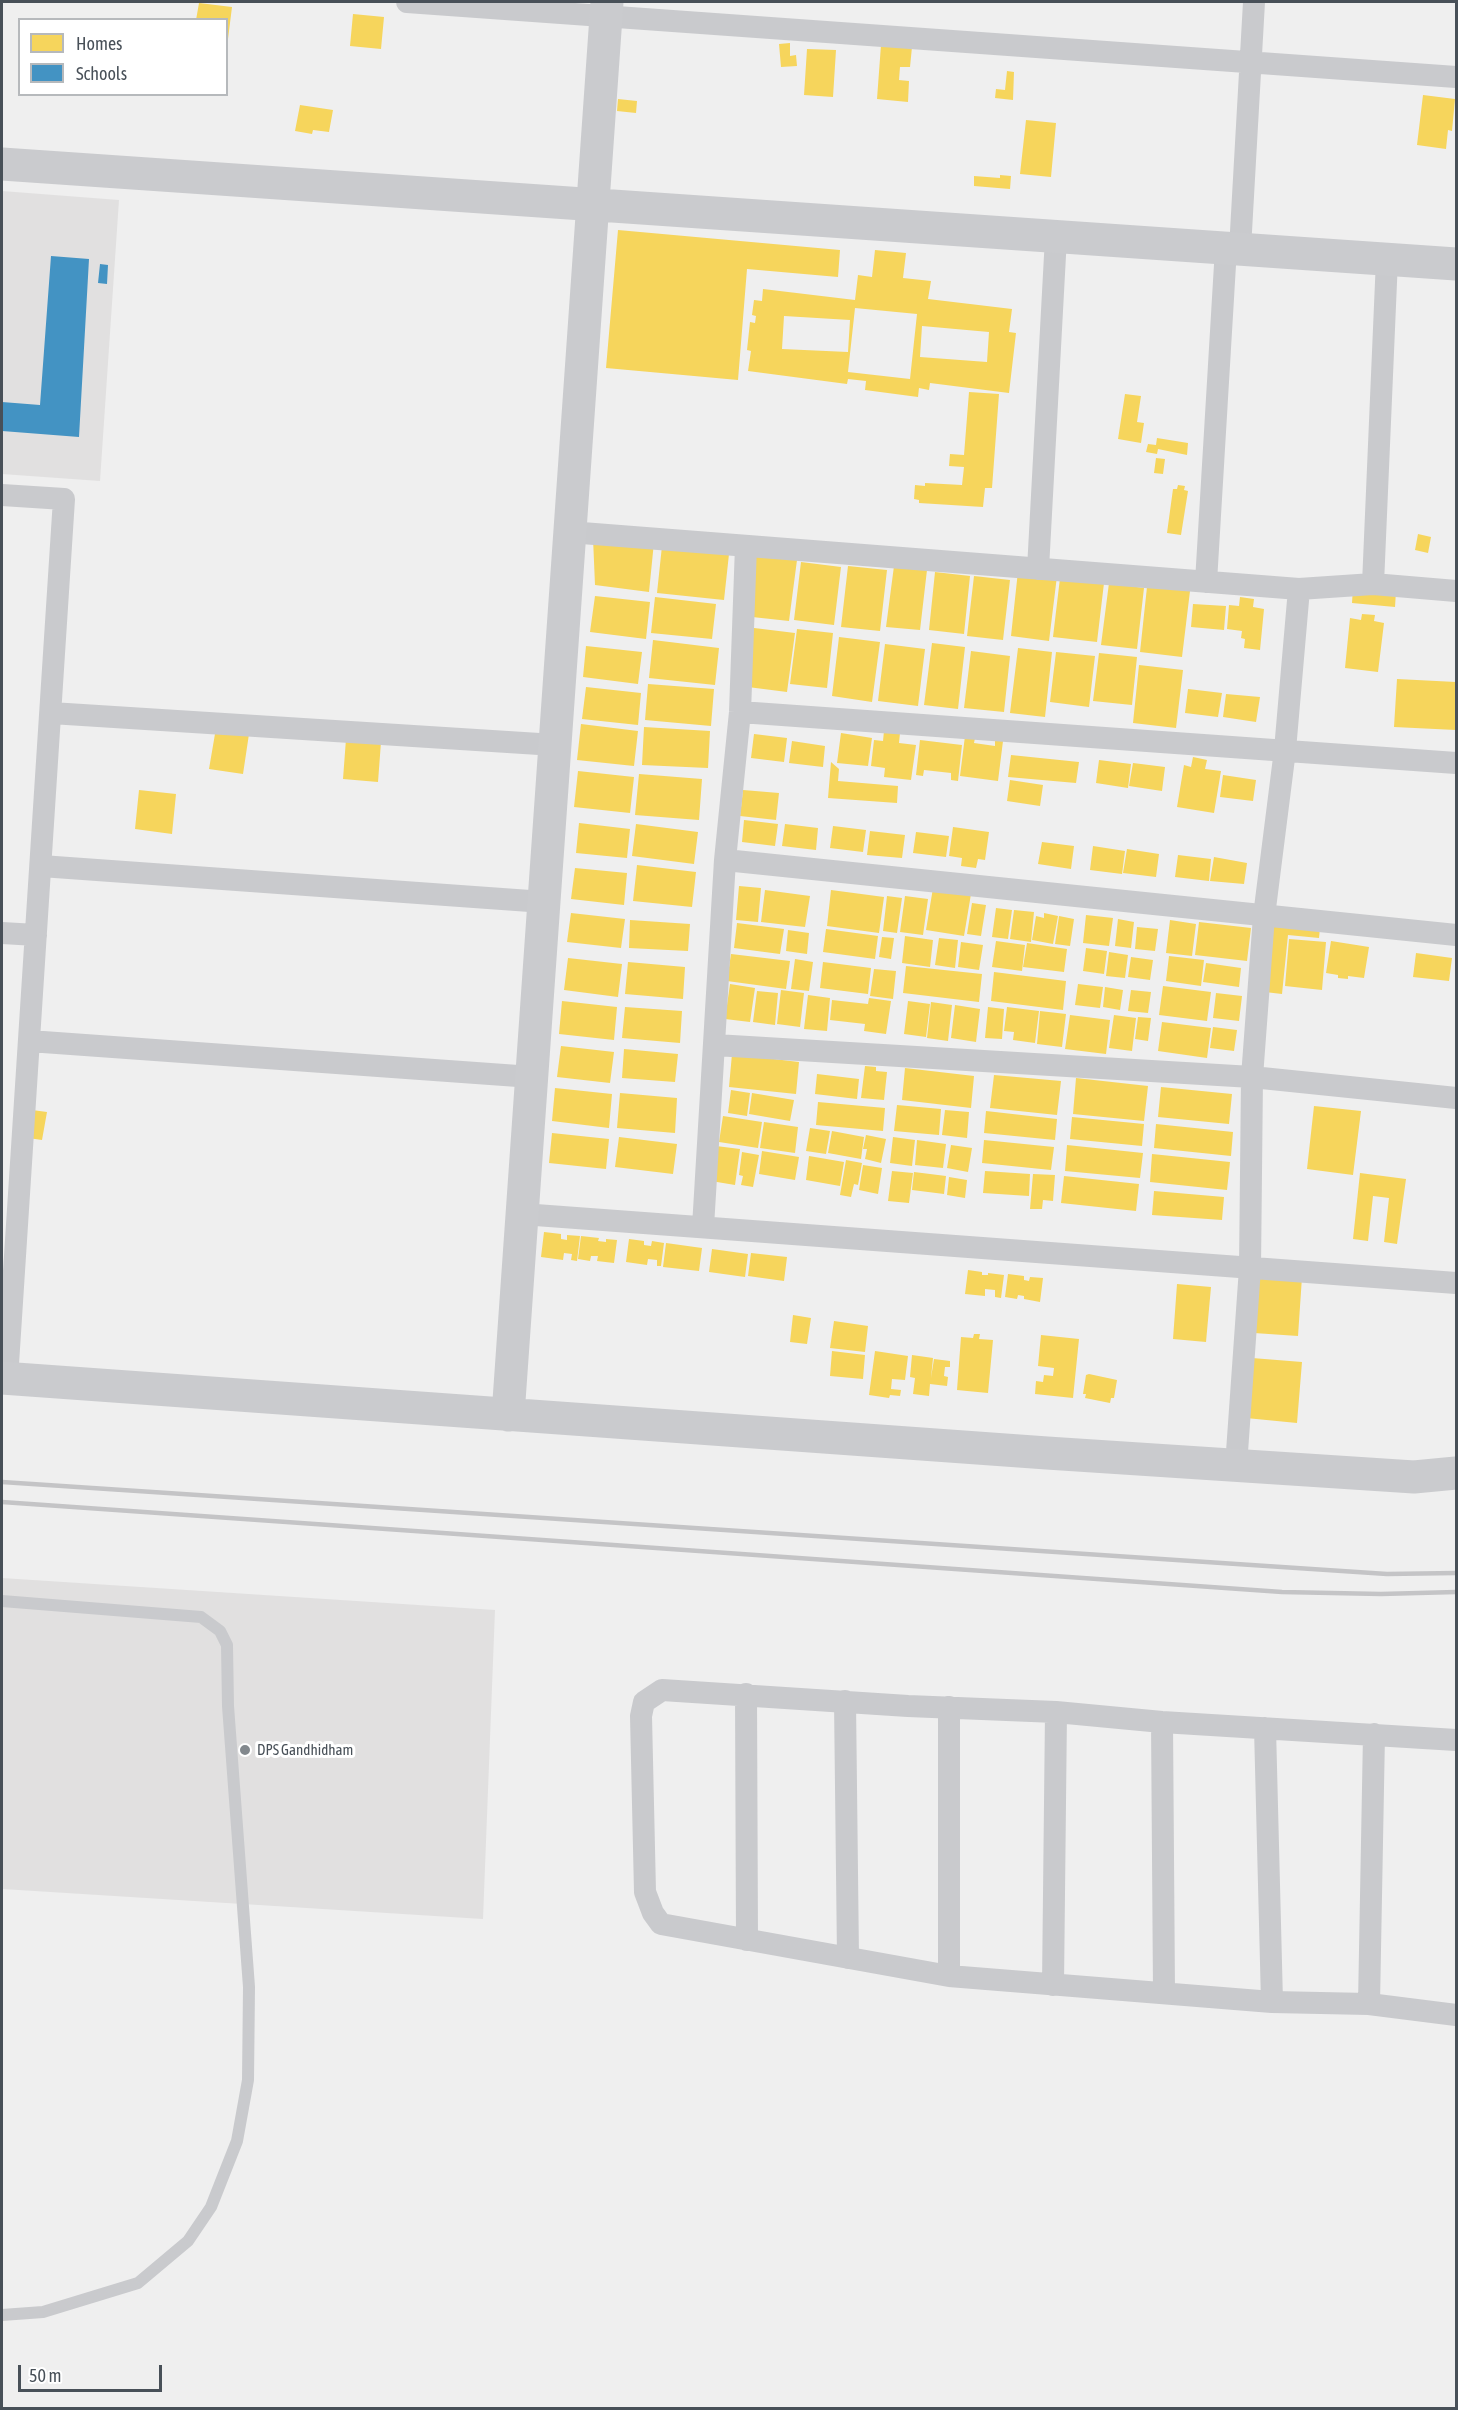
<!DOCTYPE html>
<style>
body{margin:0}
#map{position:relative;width:1458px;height:2410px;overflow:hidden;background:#efefef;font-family:"Asap Condensed",sans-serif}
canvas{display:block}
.frame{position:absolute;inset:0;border:3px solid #485058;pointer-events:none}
.legend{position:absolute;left:18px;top:18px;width:210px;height:78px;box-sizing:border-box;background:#fff;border:2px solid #b6b9bc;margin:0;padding:8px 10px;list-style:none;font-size:18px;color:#485058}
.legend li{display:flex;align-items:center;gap:12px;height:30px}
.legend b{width:30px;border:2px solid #b6b9bc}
.scale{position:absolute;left:18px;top:2365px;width:144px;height:27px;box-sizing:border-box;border:3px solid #485058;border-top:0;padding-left:8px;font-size:18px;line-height:21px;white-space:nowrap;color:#485058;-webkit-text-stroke:4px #fff;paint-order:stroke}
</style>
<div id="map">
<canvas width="1458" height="2410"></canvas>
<div class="frame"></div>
<ul class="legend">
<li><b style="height:16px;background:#f6d55c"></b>Homes</li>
<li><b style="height:16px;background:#4393c3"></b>Schools</li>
</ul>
<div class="scale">50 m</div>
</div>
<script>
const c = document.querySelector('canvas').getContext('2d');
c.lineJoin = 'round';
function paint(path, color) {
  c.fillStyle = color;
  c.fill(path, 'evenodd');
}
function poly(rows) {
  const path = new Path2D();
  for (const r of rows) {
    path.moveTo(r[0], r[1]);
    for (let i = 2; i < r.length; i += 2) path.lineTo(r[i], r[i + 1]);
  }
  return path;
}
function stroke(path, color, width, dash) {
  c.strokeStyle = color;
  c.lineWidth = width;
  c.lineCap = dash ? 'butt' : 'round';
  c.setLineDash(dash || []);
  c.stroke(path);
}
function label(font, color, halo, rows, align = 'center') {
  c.font = font + ' "Asap Condensed",sans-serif';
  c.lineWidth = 6;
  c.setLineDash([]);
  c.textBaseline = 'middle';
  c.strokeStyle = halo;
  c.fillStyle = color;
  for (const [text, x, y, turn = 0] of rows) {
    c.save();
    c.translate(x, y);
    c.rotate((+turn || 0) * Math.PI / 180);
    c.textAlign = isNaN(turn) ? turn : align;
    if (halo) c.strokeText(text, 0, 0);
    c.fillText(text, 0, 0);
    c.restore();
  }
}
const education = poly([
 [2,191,119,200,100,481,2,474],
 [2,1578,495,1610,483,1919,2,1889]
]);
const homes = poly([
 [199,3,232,7,228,39,226,20,196,20],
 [353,14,384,17,381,49,350,46],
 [790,43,790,56,796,55,797,66,781,67,779,44],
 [881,45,912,47,910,67,900,67,899,80,909,81,908,102,877,99],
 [807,49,836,50,833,97,804,95],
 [1007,71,1014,72,1013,100,995,98,996,89,1005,90],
 [1423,95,1455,99,1452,131,1448,130,1446,149,1417,145],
 [618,99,637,101,636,113,617,111],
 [300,105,333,110,329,132,313,130,312,134,295,131],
 [1026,120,1056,123,1051,177,1020,174],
 [1000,175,1011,176,1010,189,974,186,974,176,1000,178],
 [618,230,840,250,838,277,747,269,738,380,606,368],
 [875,250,906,253,903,278,931,281,928,299,1012,309,1009,332,1016,333,1009,393,930,383,929,390,919,388,918,397,865,390,866,381,848,379,847,384,748,371,751,351,747,350,750,322,755,323,756,316,752,315,754,300,762,301,763,289,855,300,858,275,872,277],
 [855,308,917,314,910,379,848,372],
 [784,316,850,320,848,352,782,349],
 [922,326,989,332,987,362,920,357],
 [969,392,999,394,992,488,985,488,983,507,919,503,919,500,914,499,915,485,925,486,925,483,962,485,964,467,949,466,950,454,964,455],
 [1125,394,1141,396,1137,422,1144,423,1141,443,1118,439],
 [1157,438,1188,443,1187,455,1158,449,1157,454,1146,452,1148,444,1156,445],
 [1156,458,1165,459,1163,474,1154,473],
 [1178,485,1185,486,1184,490,1188,491,1181,535,1167,533,1173,489,1177,489],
 [1418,534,1431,537,1428,553,1415,550],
 [593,538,654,542,649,592,595,585],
 [662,546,729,554,724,600,657,593],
 [750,554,797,560,789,621,743,616],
 [801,562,841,567,834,625,794,620],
 [848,566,887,570,880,631,841,627],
 [894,566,927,570,920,630,886,627],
 [1018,571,1057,576,1049,641,1011,636],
 [935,572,970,576,964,634,929,630],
 [974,576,1010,580,1003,640,967,636],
 [1060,578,1104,583,1097,642,1053,637],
 [1109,583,1144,588,1137,649,1101,645],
 [1147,587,1190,591,1182,657,1140,652],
 [1353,587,1396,591,1395,607,1352,603],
 [595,596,650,602,646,639,590,632],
 [655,597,716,604,712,639,651,633],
 [1240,597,1254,599,1253,607,1264,609,1260,650,1244,648,1245,639,1241,638,1242,631,1227,629,1229,605,1239,606],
 [1193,604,1226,606,1224,630,1191,627],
 [1362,614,1375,615,1374,621,1384,623,1378,672,1345,668,1350,618,1361,620],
 [746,627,795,633,787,692,740,686],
 [797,629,833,633,827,688,790,684],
 [839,637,880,642,872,702,832,696],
 [653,640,719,648,715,685,649,678],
 [932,643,965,647,958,709,924,705],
 [885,644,925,649,918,706,878,701],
 [586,646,642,652,638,684,583,677],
 [1018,648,1052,652,1045,717,1010,713],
 [971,651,1010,656,1004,712,964,708],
 [1056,652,1095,656,1089,707,1050,702],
 [1099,653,1137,657,1132,705,1093,701],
 [1139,665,1183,670,1176,728,1133,723],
 [1397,679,1456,682,1456,730,1394,727],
 [648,684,714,689,711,726,645,720],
 [586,687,641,693,638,725,582,719],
 [1188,689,1222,693,1218,717,1185,713],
 [1226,694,1260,697,1256,722,1223,717],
 [581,724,638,731,634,766,577,760],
 [644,727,710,731,708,768,642,765],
 [216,728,249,734,243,774,209,769],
 [884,731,900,733,899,743,916,745,911,780,884,777,885,768,871,766,874,740,883,741],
 [841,733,872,738,868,766,837,763],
 [754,734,787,738,784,762,751,758],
 [965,736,975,738,974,743,995,746,995,740,1003,741,998,781,960,776],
 [346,739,381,742,378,782,343,779],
 [920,740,962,745,958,781,951,780,951,773,924,770,923,776,916,775],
 [792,741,825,746,823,767,789,763],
 [1011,755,1079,762,1076,783,1008,777],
 [1193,757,1207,760,1205,769,1221,771,1214,813,1177,807,1184,765,1191,767],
 [1099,760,1131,764,1128,788,1096,783],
 [831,762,839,769,838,781,898,786,897,803,828,798],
 [1133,763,1165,767,1162,791,1129,786],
 [578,771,634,777,630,813,574,807],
 [639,774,702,779,699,820,635,815],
 [1223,775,1256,780,1253,801,1220,797],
 [1010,780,1043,785,1040,806,1007,801],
 [139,790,176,794,172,834,135,829],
 [743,790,779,793,776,820,740,816],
 [744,820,778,824,775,846,742,842],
 [579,823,630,829,627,858,576,853],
 [636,824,698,832,694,864,632,856],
 [785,824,818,828,816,850,782,846],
 [833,826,866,830,863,852,830,848],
 [953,827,989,832,985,860,978,859,976,868,961,866,962,858,949,856],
 [870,831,905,835,902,858,867,855],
 [916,832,949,836,946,857,913,853],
 [1042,842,1074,846,1071,869,1038,864],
 [1093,846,1125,851,1122,874,1090,870],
 [1127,849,1159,854,1156,877,1123,873],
 [1178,855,1211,859,1209,881,1175,877],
 [1214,857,1247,863,1244,884,1210,881],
 [637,865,696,872,692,907,633,901],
 [575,868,627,873,624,905,571,899],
 [739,886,761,888,758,922,736,920],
 [933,888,971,894,964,936,926,930],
 [765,890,810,896,805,927,761,922],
 [831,890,884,897,879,933,827,926],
 [887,896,902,898,897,933,883,931],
 [905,896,928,899,923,935,900,932],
 [972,903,986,905,981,936,967,934],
 [996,908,1012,910,1008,939,992,937],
 [1014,910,1034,912,1031,942,1010,939],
 [571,913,625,919,621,948,567,942],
 [1044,913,1058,916,1053,944,1032,940,1036,916,1044,918],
 [1086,915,1113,918,1109,946,1083,943],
 [1059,916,1074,919,1070,946,1055,944],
 [1118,919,1134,922,1131,948,1115,946],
 [630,920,690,924,688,951,629,948],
 [1170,920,1196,924,1192,956,1166,953],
 [1199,922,1251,928,1247,961,1195,955],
 [737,923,784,929,780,954,734,948],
 [1271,924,1320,928,1319,938,1288,935,1282,994,1265,992],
 [1137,927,1158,929,1155,951,1135,949],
 [826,929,878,936,875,959,823,952],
 [788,930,809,933,807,954,786,951],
 [905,936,933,940,930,967,902,963],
 [882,937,894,938,891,959,879,957],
 [939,938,958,940,955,968,935,965],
 [1289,939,1326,942,1322,990,1285,986],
 [996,941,1025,945,1022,971,992,967],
 [1331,941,1369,947,1364,978,1348,976,1348,979,1338,978,1338,975,1326,973],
 [961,942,983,945,979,970,958,967],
 [1027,943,1067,949,1064,972,1023,967],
 [1086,948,1107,951,1104,974,1083,971],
 [1109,952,1128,955,1125,978,1106,976],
 [1416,953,1452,958,1449,981,1413,977],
 [731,954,790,961,786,989,727,981],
 [1169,956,1204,960,1201,986,1166,981],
 [1131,957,1153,960,1150,980,1128,977],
 [568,958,622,964,618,997,564,990],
 [795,959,813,962,809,991,791,989],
 [628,962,685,967,683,999,625,994],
 [823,962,871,968,868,994,820,988],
 [1206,963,1241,968,1239,987,1203,982],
 [906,966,982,974,979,1002,903,993],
 [874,969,896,971,893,999,870,996],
 [994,972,1066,981,1063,1010,991,1001],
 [730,984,755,988,750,1022,725,1019],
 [1078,984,1103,987,1100,1008,1075,1005],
 [1163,986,1211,992,1207,1021,1159,1015],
 [1105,987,1123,990,1120,1010,1103,1007],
 [781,990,804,993,800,1027,777,1024],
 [1131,990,1151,992,1148,1013,1128,1011],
 [757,991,778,993,775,1025,753,1022],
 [1216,993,1242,996,1239,1021,1213,1018],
 [808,995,830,998,827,1031,804,1029],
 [869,998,891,1001,886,1034,864,1031,865,1024,830,1020,832,1000,868,1004],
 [562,1001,617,1007,614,1040,559,1034],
 [908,1001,930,1004,926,1037,904,1034],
 [931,1002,952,1005,948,1041,927,1038],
 [955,1005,980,1009,976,1042,951,1038],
 [625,1007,682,1011,680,1043,622,1038],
 [988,1007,1004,1009,1002,1039,985,1038],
 [1007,1007,1039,1011,1035,1043,1013,1040,1014,1032,1004,1031],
 [1040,1011,1066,1014,1062,1047,1037,1044],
 [1070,1015,1110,1020,1106,1054,1065,1049],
 [1114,1015,1136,1018,1132,1051,1109,1048],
 [1138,1017,1151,1018,1148,1041,1135,1039],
 [1162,1022,1211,1028,1207,1058,1158,1051],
 [1213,1027,1237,1030,1234,1051,1210,1048],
 [561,1046,614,1052,610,1083,557,1077],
 [624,1049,678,1054,675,1082,622,1078],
 [732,1054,799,1062,796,1094,729,1087],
 [865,1066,876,1067,876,1071,887,1072,884,1100,861,1098],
 [905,1068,974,1076,971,1108,902,1100],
 [817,1074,859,1079,857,1099,815,1094],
 [994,1075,1061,1081,1057,1115,990,1108],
 [1076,1078,1148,1086,1144,1121,1073,1114],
 [1161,1087,1232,1094,1229,1124,1158,1117],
 [555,1088,612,1094,609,1128,552,1121],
 [731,1090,750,1093,747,1116,728,1113],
 [620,1093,677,1098,675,1133,617,1128],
 [752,1093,794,1100,790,1121,749,1114],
 [818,1102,885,1108,883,1131,816,1125],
 [897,1105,941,1109,939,1135,894,1131],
 [1314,1106,1361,1111,1353,1175,1307,1169],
 [32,1110,47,1112,42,1140,28,1138],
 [945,1110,969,1112,967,1138,942,1135],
 [986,1111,1057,1119,1055,1140,984,1133],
 [723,1116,762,1122,758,1148,719,1142],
 [1072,1117,1144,1124,1142,1146,1070,1139],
 [764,1122,798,1127,795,1153,760,1148],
 [1156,1124,1233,1132,1231,1156,1154,1148],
 [810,1128,830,1131,826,1154,806,1151],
 [832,1131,864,1137,861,1159,828,1153],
 [552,1133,609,1139,606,1169,549,1163],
 [866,1135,886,1139,881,1163,865,1159,867,1149,863,1149],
 [619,1137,677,1144,673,1174,615,1167],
 [893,1137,915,1140,912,1166,890,1163],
 [917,1140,946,1144,943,1168,915,1165],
 [984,1140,1054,1147,1051,1170,982,1163],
 [951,1145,972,1148,968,1172,947,1168],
 [1067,1145,1143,1153,1140,1178,1065,1171],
 [716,1146,740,1149,735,1185,711,1181],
 [762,1151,799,1157,795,1180,759,1174],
 [742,1152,759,1155,753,1187,741,1185,743,1176,739,1175],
 [1152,1154,1230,1162,1227,1190,1150,1182],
 [809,1156,844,1162,840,1186,806,1180],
 [846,1160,862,1163,858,1185,854,1184,851,1197,840,1195],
 [863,1165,882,1168,878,1194,859,1190],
 [892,1171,913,1173,909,1203,888,1201],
 [985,1171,1030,1174,1029,1196,983,1193],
 [914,1172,946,1176,944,1194,912,1190],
 [1360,1173,1406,1179,1397,1244,1384,1242,1389,1198,1373,1196,1368,1241,1353,1239],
 [1033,1174,1055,1175,1053,1201,1043,1200,1042,1209,1030,1209],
 [1064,1176,1139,1184,1136,1211,1061,1203],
 [949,1177,967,1180,965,1198,947,1195],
 [1154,1191,1224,1197,1222,1220,1152,1215],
 [544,1232,561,1234,561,1239,567,1240,567,1235,580,1236,577,1261,571,1260,572,1254,564,1253,563,1260,541,1257],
 [581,1236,599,1238,598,1241,606,1242,606,1239,617,1240,614,1263,597,1261,598,1256,591,1256,590,1261,578,1259],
 [629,1239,644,1241,644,1245,651,1246,652,1241,664,1243,661,1266,657,1266,657,1260,648,1259,647,1265,626,1262],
 [666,1243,702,1248,699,1271,663,1267],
 [712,1249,748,1254,745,1277,709,1272],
 [751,1253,787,1257,784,1281,748,1276],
 [968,1270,982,1272,982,1275,988,1275,988,1273,1004,1275,1001,1298,995,1297,995,1290,985,1289,985,1296,965,1294],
 [1258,1273,1302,1277,1298,1336,1254,1333],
 [1008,1274,1024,1276,1024,1280,1029,1281,1030,1277,1043,1278,1040,1302,1024,1299,1024,1296,1018,1295,1017,1299,1005,1297],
 [1177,1284,1211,1287,1206,1342,1173,1339],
 [793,1315,811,1318,807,1344,790,1342],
 [834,1321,868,1326,865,1352,830,1348],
 [974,1334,980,1334,979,1339,993,1340,988,1393,957,1390,961,1337,973,1338],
 [1041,1335,1079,1339,1073,1398,1035,1394,1036,1381,1043,1382,1044,1375,1053,1376,1054,1368,1038,1366],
 [832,1351,865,1355,863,1379,830,1376],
 [875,1351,908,1356,905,1380,892,1379,891,1389,901,1390,900,1396,890,1395,889,1398,869,1395],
 [912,1355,933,1358,931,1378,934,1359,950,1361,950,1367,945,1367,944,1376,948,1377,947,1386,930,1384,929,1396,913,1394,915,1378,910,1377],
 [1252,1358,1302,1362,1297,1423,1246,1418],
 [1089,1374,1117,1380,1114,1398,1111,1398,1110,1403,1085,1398,1086,1394,1083,1394,1086,1375]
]);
const schools = poly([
 [51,256,89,259,79,437,2,431,2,402,40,405],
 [100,264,108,265,107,284,98,283]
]);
const lane = poly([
 [2,1601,201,1617,220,1631,227,1645,228,1706,249,1987,248,2080,237,2141,211,2207,188,2241,138,2283,43,2312,2,2315]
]);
const street = poly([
 [407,2,1456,77],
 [1240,249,1254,2],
 [2,495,64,499,7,1379],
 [569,532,1299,589,1373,584,1456,591],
 [1038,569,1056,237],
 [1206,582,1226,248],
 [1373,584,1387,259],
 [740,712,1456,763],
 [51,713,555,745],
 [725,860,1456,935],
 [41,866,544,902],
 [2,933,36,935],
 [29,1041,532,1077],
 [715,1045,1252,1077,1456,1098],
 [522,1214,1456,1283],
 [703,1227,725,860,740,712,746,546],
 [1236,1466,1250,1268,1252,1077,1264,916,1285,750,1299,589],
 [746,1694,747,1940],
 [845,1701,848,1958],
 [949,1707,949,1976],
 [1162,1722,1164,1992],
 [1265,1728,1272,2002],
 [1456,1740,1162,1722,1056,1712,908,1706,662,1690,644,1702,641,1716,645,1892,653,1913,661,1924,949,1976,1272,2002,1369,2004,1456,2015],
 [1053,1985,1056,1712],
 [1369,2004,1374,1734]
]);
const secondary = poly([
 [2,164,1456,264],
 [2,1378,1047,1453,1414,1477,1456,1473],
 [508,1415,607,2]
]);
const rail = poly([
 [2,1482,1387,1574,1456,1573],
 [2,1502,1282,1592,1381,1594,1456,1592]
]);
const markers = [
 [245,1750,6,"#82888d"]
];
const poiNames = [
 ["DPS Gandhidham",257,1750]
];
paint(education, '#e1e0e0');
paint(homes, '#f6d55c');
paint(schools, '#4393c3');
stroke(lane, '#c9cacd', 12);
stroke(street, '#c9cacd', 22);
stroke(secondary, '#cacbce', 33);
stroke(rail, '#c4c4c6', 4.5);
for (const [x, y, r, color] of markers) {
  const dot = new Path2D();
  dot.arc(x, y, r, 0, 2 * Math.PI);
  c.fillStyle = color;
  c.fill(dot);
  stroke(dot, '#fff', 2);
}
label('15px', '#485058', '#fff', poiNames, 'left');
</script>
